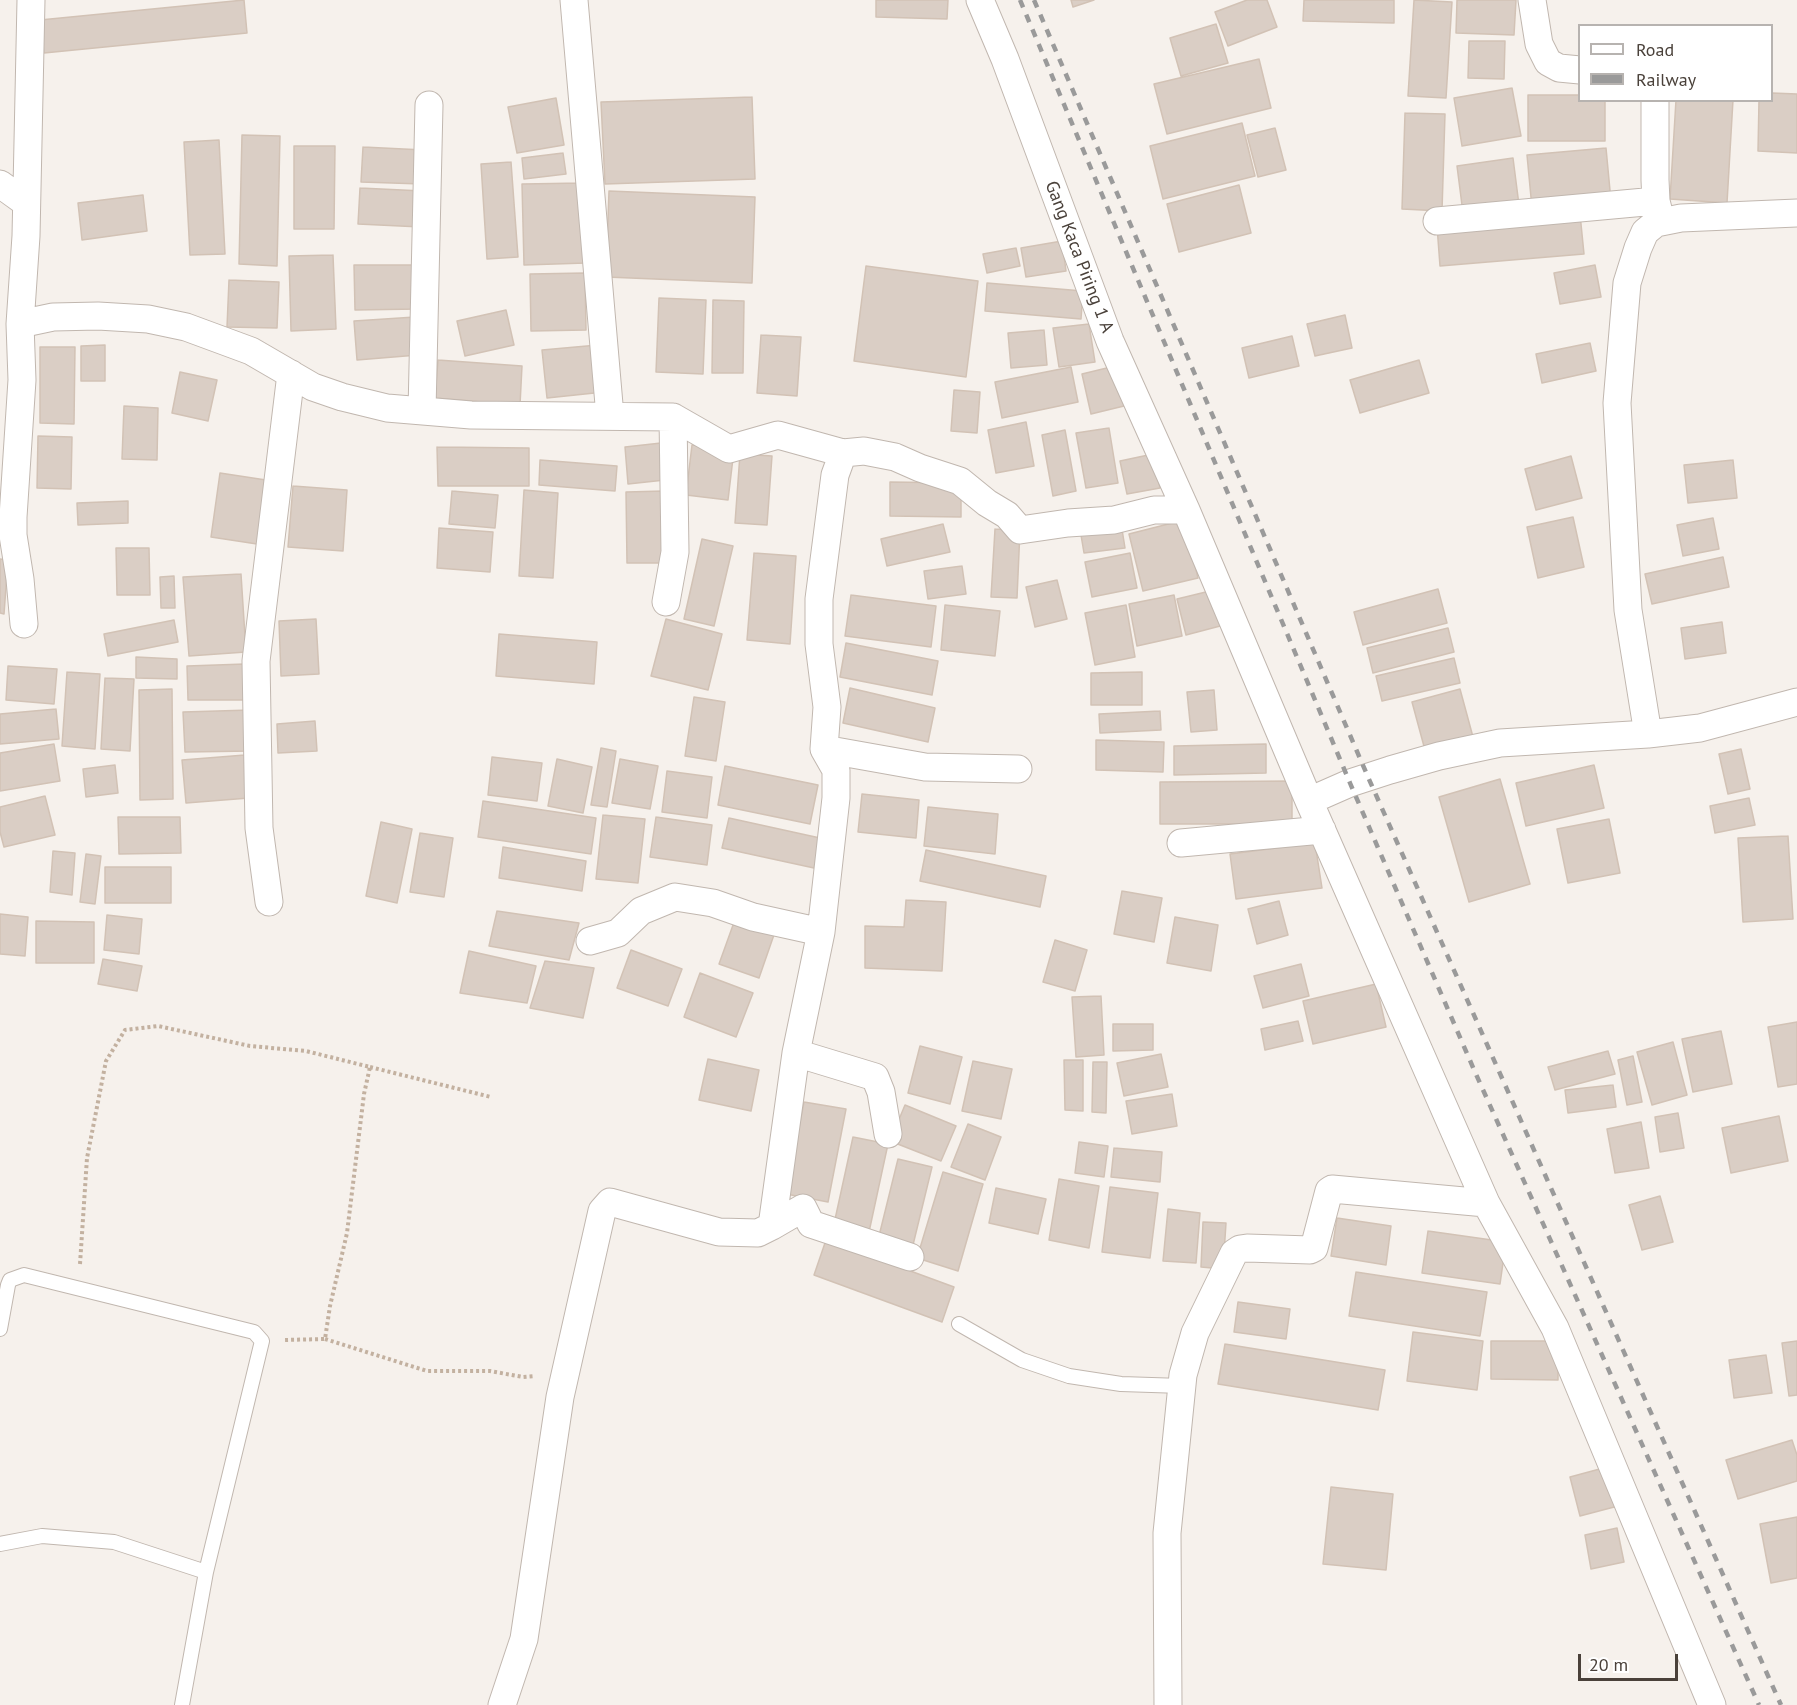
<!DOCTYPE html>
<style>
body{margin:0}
#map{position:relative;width:1797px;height:1705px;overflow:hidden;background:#f6f1ec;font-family:"PT Sans",sans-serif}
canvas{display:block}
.legend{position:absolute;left:1578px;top:24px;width:195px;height:78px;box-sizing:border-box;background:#fff;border:2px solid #b7b3b0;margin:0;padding:8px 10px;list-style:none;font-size:18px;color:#4a413a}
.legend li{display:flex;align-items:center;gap:12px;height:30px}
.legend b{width:30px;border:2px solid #b7b3b0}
.scale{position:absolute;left:1578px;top:1654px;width:100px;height:27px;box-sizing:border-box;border:3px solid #4a413a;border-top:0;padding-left:8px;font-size:18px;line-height:21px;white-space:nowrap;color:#4a413a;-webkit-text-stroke:4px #fff;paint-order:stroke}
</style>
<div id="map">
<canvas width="1797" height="1705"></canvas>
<ul class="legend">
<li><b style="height:8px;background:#fff"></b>Road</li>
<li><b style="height:8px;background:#9a9a9a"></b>Railway</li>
</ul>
<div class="scale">20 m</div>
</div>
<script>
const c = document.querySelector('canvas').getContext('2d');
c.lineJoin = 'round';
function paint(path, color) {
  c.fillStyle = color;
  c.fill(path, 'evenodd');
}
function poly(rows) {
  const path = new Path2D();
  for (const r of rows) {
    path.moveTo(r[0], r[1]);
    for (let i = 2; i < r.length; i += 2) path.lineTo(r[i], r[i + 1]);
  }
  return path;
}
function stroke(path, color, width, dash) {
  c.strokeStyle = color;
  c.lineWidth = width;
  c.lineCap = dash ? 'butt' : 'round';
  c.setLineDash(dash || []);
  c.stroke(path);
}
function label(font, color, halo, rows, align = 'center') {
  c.font = font + ' "PT Sans",sans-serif';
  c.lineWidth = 6;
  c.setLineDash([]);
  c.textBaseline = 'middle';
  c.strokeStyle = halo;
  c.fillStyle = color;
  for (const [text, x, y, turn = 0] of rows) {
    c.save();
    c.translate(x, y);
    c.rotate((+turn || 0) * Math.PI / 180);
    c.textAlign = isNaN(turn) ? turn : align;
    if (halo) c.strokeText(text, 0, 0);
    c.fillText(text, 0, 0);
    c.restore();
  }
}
const building = poly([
 [244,0,247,33,44,53,40,20,244,0],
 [876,0,948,0,947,19,876,17,876,0],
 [1071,0,1094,0,1073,7,1071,0],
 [1247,0,1267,0,1277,27,1228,46,1215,12,1247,0],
 [1304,0,1394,0,1394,23,1303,21,1304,0],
 [1414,0,1452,2,1446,98,1408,96,1414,0],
 [1457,0,1516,0,1514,35,1456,33,1457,0],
 [1216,24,1228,63,1181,76,1170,38,1216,24],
 [1469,41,1505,41,1504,79,1468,78,1469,41],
 [1259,59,1271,108,1167,134,1154,84,1259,59],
 [1512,88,1521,136,1462,146,1454,98,1512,88],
 [1772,93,1797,94,1797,153,1758,151,1759,100,1772,100,1772,93],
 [1528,95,1580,95,1580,100,1605,100,1605,141,1528,141,1528,95],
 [752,97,755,179,605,184,601,102,752,97],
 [556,98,564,145,517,153,508,107,556,98],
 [1676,100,1733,100,1727,203,1670,199,1676,100],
 [1405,113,1445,114,1442,211,1402,209,1405,113],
 [1242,123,1255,176,1163,199,1150,146,1242,123],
 [1275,128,1286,170,1258,177,1247,135,1275,128],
 [242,135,280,136,277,266,239,264,242,135],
 [219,140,225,254,190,255,184,142,219,140],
 [294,146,335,146,334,229,294,229,294,146],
 [363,147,424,150,422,184,361,182,363,147],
 [1606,148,1611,201,1532,208,1527,155,1606,148],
 [563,153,566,174,524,179,522,158,563,153],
 [1513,158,1519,205,1463,213,1457,166,1513,158],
 [511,162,518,257,487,259,481,164,511,162],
 [583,183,586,263,524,265,522,184,583,183],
 [1239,185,1251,233,1179,252,1167,204,1239,185],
 [360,188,423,191,421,227,358,224,360,188],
 [609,191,755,197,752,283,606,277,609,191],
 [143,195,147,231,82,240,78,203,143,195],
 [1580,214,1584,254,1440,266,1437,226,1580,214],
 [1062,241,1066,271,1026,277,1021,248,1062,241],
 [1016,248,1020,266,987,273,983,254,1016,248],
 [333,255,336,329,291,331,289,256,333,255],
 [354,265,417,265,418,309,355,310,354,265],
 [1595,265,1601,297,1560,304,1554,273,1595,265],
 [866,266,978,281,966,377,854,361,866,266],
 [585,273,586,330,531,331,530,274,585,273],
 [229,280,279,282,277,328,227,327,229,280],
 [987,283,1083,291,1081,319,985,311,987,283],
 [659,298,706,300,703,374,656,372,659,298],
 [713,300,744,301,743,373,712,373,713,300],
 [506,310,514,345,465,356,457,321,506,310],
 [1345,315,1352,348,1315,356,1307,324,1345,315],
 [415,317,418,355,357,360,354,321,415,317],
 [1089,324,1095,362,1059,367,1053,328,1089,324],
 [1044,330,1047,365,1011,368,1008,333,1044,330],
 [761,335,801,337,797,396,757,393,761,335],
 [1292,336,1299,366,1249,378,1242,348,1292,336],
 [1590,343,1596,371,1542,383,1536,354,1590,343],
 [105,345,105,381,81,381,81,346,105,345],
 [598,345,604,392,547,398,542,350,598,345],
 [40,347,75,347,74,424,40,423,40,347],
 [438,360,522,366,520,405,435,398,438,360],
 [1419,360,1429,393,1360,413,1350,380,1419,360],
 [1115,366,1124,406,1091,414,1082,374,1115,366],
 [1071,367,1078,402,1002,418,995,382,1071,367],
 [180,372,217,380,208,421,172,413,180,372],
 [954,390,980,392,977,433,951,431,954,390],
 [124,406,158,408,157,460,122,459,124,406],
 [1026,422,1034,466,996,473,988,430,1026,422],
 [1109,428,1118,483,1086,488,1076,433,1109,428],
 [1065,430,1076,491,1053,496,1042,435,1065,430],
 [38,436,72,437,71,489,37,488,38,436],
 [661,443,665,480,628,484,625,447,661,443],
 [692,445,734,450,728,500,686,495,692,445],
 [437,447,529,448,529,486,438,486,437,447],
 [740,454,772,456,767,525,735,523,740,454],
 [1153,454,1160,488,1127,494,1120,461,1153,454],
 [1571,456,1582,498,1536,510,1525,469,1571,456],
 [540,460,617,466,615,491,539,485,540,460],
 [1733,460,1737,498,1688,503,1684,465,1733,460],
 [220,473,266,480,257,544,211,537,220,473],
 [890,482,961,483,961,517,890,516,890,482],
 [293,486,347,490,343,551,288,547,293,486],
 [524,490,558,493,553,578,519,576,524,490],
 [452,491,498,495,495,528,449,524,452,491],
 [664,491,665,563,627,563,626,492,664,491],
 [128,501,128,523,78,525,77,503,128,501],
 [1573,517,1584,567,1538,578,1527,527,1573,517],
 [1713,518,1719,549,1683,556,1677,525,1713,518],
 [1184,520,1198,578,1143,591,1129,534,1184,520],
 [1121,523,1125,548,1084,553,1080,529,1121,523],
 [943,524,950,552,887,566,881,539,943,524],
 [439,528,493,532,490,572,437,568,439,528],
 [995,529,1020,530,1017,598,991,597,995,529],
 [702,539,733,546,714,626,684,619,702,539],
 [116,548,149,548,150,595,117,595,116,548],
 [754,553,796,556,790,644,747,640,754,553],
 [1130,553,1137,588,1092,597,1085,562,1130,553],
 [1723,557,1729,587,1652,604,1645,574,1723,557],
 [0,559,8,560,4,614,0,613,0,559],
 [962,566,966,594,928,599,924,571,962,566],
 [241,574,246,652,189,656,183,577,241,574],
 [174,576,175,608,161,608,160,577,174,576],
 [1057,580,1067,619,1035,627,1026,587,1057,580],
 [1438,589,1447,623,1363,645,1354,612,1438,589],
 [1214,590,1224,625,1186,635,1177,599,1214,590],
 [851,595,936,606,931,647,845,636,851,595],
 [1174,595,1182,636,1137,646,1129,604,1174,595],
 [945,605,1000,611,995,656,941,650,945,605],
 [1126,605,1135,657,1095,665,1085,613,1126,605],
 [316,619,319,674,281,676,279,621,316,619],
 [666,619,722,634,708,690,651,676,666,619],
 [174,620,178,642,108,656,104,634,174,620],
 [1722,622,1726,653,1685,659,1681,628,1722,622],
 [1448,628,1454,652,1373,673,1367,648,1448,628],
 [499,634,597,642,594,684,496,676,499,634],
 [846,643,938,661,932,695,840,677,846,643],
 [136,657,177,659,177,679,136,678,136,657],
 [1454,658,1460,683,1382,701,1376,676,1454,658],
 [245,664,246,700,188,700,187,666,245,664],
 [8,666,57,669,54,704,6,700,8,666],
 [67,672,100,674,95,749,62,746,67,672],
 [1142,672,1142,705,1091,705,1091,673,1142,672],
 [105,678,134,679,130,751,101,749,105,678],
 [850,688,935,708,928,742,843,723,850,688],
 [172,689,173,799,140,800,139,690,172,689],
 [1460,689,1473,737,1425,750,1412,702,1460,689],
 [1214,690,1217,730,1191,732,1187,692,1214,690],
 [694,697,725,702,716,761,685,756,694,697],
 [56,709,59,739,0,744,0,714,56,709],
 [251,710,252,751,185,752,183,712,251,710],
 [1160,711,1161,730,1100,733,1099,714,1160,711],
 [315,721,317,751,278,753,277,724,315,721],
 [1096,740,1164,742,1163,772,1096,770,1096,740],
 [54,744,60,781,0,791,0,753,54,744],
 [1266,744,1266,773,1174,775,1174,746,1266,744],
 [601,748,616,751,607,807,591,805,601,748],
 [1741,749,1750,789,1728,794,1719,754,1741,749],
 [245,755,249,798,186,803,182,760,245,755],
 [492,757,542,763,537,801,488,795,492,757],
 [557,759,592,767,583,813,548,806,557,759],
 [620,759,658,766,650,809,612,803,620,759],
 [115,765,118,793,86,797,83,769,115,765],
 [1594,765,1604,808,1526,826,1516,783,1594,765],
 [725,766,818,785,810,824,718,805,725,766],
 [667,771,712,777,707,818,662,812,667,771],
 [1500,779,1530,884,1469,902,1439,797,1500,779],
 [1292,781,1292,824,1160,824,1160,782,1292,781],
 [862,794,919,800,916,838,858,832,862,794],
 [45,796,55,835,4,847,0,832,0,807,45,796],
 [1749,798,1755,825,1715,833,1710,806,1749,798],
 [483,801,596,818,591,854,478,837,483,801],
 [928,807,998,814,995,854,924,846,928,807],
 [603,815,645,819,638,883,596,879,603,815],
 [118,817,180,817,181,853,119,854,118,817],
 [656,817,712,825,707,865,650,857,656,817],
 [729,818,820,838,814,868,722,848,729,818],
 [1609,819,1620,873,1568,883,1557,829,1609,819],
 [381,822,412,829,397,903,366,896,381,822],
 [420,833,453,838,444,897,410,892,420,833],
 [1788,836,1793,919,1743,922,1738,838,1788,836],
 [1315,843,1322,888,1236,899,1230,854,1315,843],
 [503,847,586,861,582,891,499,878,503,847],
 [926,850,1046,876,1040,907,920,881,926,850],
 [53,851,75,853,72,895,50,892,53,851],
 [86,854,101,856,95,904,80,902,86,854],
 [105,867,171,867,171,903,105,903,105,867],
 [1122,891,1162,898,1154,942,1114,934,1122,891],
 [906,900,946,902,942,971,865,968,865,926,904,927,906,900],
 [1279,901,1288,935,1257,944,1248,909,1279,901],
 [497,911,579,923,569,960,489,946,497,911],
 [0,914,28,917,25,956,0,954,0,914],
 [737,914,776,929,759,978,719,964,737,914],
 [107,915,142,919,139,954,104,950,107,915],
 [1175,917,1218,925,1211,971,1167,963,1175,917],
 [36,921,94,922,94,963,36,963,36,921],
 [1055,940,1087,950,1075,991,1043,982,1055,940],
 [631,950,682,969,668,1006,617,988,631,950],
 [469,951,536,966,527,1003,460,993,469,951],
 [103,959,142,966,137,991,98,984,103,959],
 [545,961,594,968,583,1018,530,1008,545,961],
 [1301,964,1309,996,1263,1008,1254,976,1301,964],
 [700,973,753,993,736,1037,684,1017,700,973],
 [1376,984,1386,1027,1313,1044,1303,1001,1376,984],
 [1101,996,1104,1055,1076,1057,1072,997,1101,996],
 [1298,1021,1303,1041,1265,1050,1261,1029,1298,1021],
 [1797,1022,1797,1084,1778,1087,1768,1027,1797,1022],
 [1113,1024,1153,1024,1153,1050,1113,1051,1113,1024],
 [1721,1031,1732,1084,1693,1092,1682,1039,1721,1031],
 [1673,1042,1687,1095,1652,1105,1637,1052,1673,1042],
 [920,1046,962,1057,950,1104,908,1093,920,1046],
 [1608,1051,1615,1074,1555,1090,1548,1067,1608,1051],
 [1161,1054,1168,1087,1124,1096,1117,1063,1161,1054],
 [1633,1056,1642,1102,1627,1105,1618,1060,1633,1056],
 [708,1059,759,1070,751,1111,699,1100,708,1059],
 [1064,1060,1083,1060,1083,1111,1065,1110,1064,1060],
 [973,1061,1012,1069,1001,1119,962,1111,973,1061],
 [1093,1062,1107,1062,1106,1113,1092,1112,1093,1062],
 [1613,1085,1616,1107,1568,1113,1565,1090,1613,1085],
 [1172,1094,1177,1126,1132,1134,1126,1101,1172,1094],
 [804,1102,846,1109,828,1202,786,1194,804,1102],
 [905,1105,956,1126,941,1161,890,1141,905,1105],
 [1678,1113,1684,1148,1660,1152,1655,1117,1678,1113],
 [1779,1116,1788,1161,1731,1173,1722,1128,1779,1116],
 [1641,1122,1649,1168,1615,1173,1607,1129,1641,1122],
 [968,1124,1001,1137,985,1180,951,1167,968,1124],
 [853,1137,888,1144,869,1232,834,1224,853,1137],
 [1079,1142,1108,1146,1104,1177,1075,1173,1079,1142],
 [1114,1148,1162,1152,1160,1182,1111,1177,1114,1148],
 [898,1159,932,1167,912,1249,878,1240,898,1159],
 [943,1172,983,1184,958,1271,917,1258,943,1172],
 [1059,1179,1099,1186,1089,1248,1049,1240,1059,1179],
 [1110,1187,1158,1193,1150,1258,1102,1252,1110,1187],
 [996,1188,1046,1199,1038,1234,989,1223,996,1188],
 [1660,1196,1673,1242,1642,1250,1629,1205,1660,1196],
 [1168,1209,1200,1213,1196,1263,1163,1261,1168,1209],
 [1337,1218,1391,1226,1386,1265,1331,1256,1337,1218],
 [1203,1222,1226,1223,1223,1269,1201,1267,1203,1222],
 [1428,1231,1506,1242,1500,1284,1422,1273,1428,1231],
 [826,1240,954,1287,942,1322,814,1275,826,1240],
 [1356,1272,1487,1292,1480,1336,1349,1316,1356,1272],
 [1238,1302,1290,1309,1286,1339,1234,1332,1238,1302],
 [1413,1332,1483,1341,1477,1390,1407,1381,1413,1332],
 [1491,1341,1558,1341,1558,1380,1491,1379,1491,1341],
 [1797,1341,1797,1395,1789,1396,1782,1343,1797,1341],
 [1225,1344,1385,1370,1378,1410,1218,1384,1225,1344],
 [1766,1355,1772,1393,1734,1398,1729,1360,1766,1355],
 [1792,1440,1797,1455,1797,1481,1738,1499,1726,1460,1792,1440],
 [1607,1467,1618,1506,1580,1516,1570,1477,1607,1467],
 [1331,1487,1393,1494,1386,1570,1323,1564,1331,1487],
 [1797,1517,1797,1578,1771,1583,1760,1524,1797,1517],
 [1617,1528,1624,1562,1591,1569,1585,1535,1617,1528]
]);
const path = poly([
 [370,1067,491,1097],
 [80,1264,87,1158,106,1061,125,1030,158,1026,250,1046,306,1051,370,1067,364,1094,347,1233,330,1306,325,1339,285,1340],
 [325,1339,427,1371,490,1371,523,1377,535,1376]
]);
const lane = poly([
 [959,1324,1022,1360,1069,1376,1121,1384,1182,1386],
 [0,1329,8,1285,10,1280,24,1275,254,1332,262,1341,206,1572,182,1705],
 [0,1544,42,1536,114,1542,206,1572]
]);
const street = poly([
 [574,0,610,416],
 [980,0,1005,59,1110,341,1186,510,1309,801,1486,1203,1555,1328,1712,1705],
 [1532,0,1539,44,1548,62,1559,68,1580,70],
 [1655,100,1655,180,1656,201,1660,217],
 [0,184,25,202],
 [1437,221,1656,201],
 [20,324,53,317,98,316,148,319,186,327,251,351,313,387,342,397,387,408,471,415,673,417,729,449,778,435,843,453,864,451,895,457,920,468,960,481,987,503,1007,515,1020,530,1068,523,1114,520,1154,510,1186,510],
 [422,411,429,105],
 [666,602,675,552,673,417],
 [24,624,20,579,13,535,13,517,22,380,20,324,26,236,31,0],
 [1648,734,1628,610,1617,403,1627,283,1638,248,1645,232,1656,223,1681,218,1797,213],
 [824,749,925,767,1018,769],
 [1309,801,1350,783,1390,770,1439,756,1500,743,1648,734,1700,728,1797,702],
 [1181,843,1322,830],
 [269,902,259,828,256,661,291,374],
 [590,941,618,933,641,911,675,897,713,903,753,917,821,932],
 [796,1053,875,1077,881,1092,888,1134],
 [772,1226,803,1208,811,1224,910,1257],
 [502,1705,524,1639,560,1397,602,1211,610,1202,719,1232,758,1233,772,1226,796,1053,821,932,836,798,836,770,824,749,827,707,819,644,819,599,835,475,843,453],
 [1168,1705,1167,1533,1183,1375,1195,1333,1234,1253,1240,1249,1247,1248,1310,1250,1314,1248,1329,1191,1332,1189,1486,1203]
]);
const rail = poly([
 [1020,0,1350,783,1475,1072,1759,1705],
 [1034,0,1368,777,1781,1705]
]);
const streetNames = [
 ["Gang Kaca Piring 1 A",1079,257,69]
];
paint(building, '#dacec5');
stroke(building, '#d2c2b5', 1.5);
stroke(lane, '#c1b7af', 16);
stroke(street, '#c1b7af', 29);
stroke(path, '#c3b1a0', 4, [3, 3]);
stroke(lane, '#fff', 14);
stroke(street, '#fff', 27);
stroke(rail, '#9a9a9a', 4.5, [8, 8]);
label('18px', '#4a413a', '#fff', streetNames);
</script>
